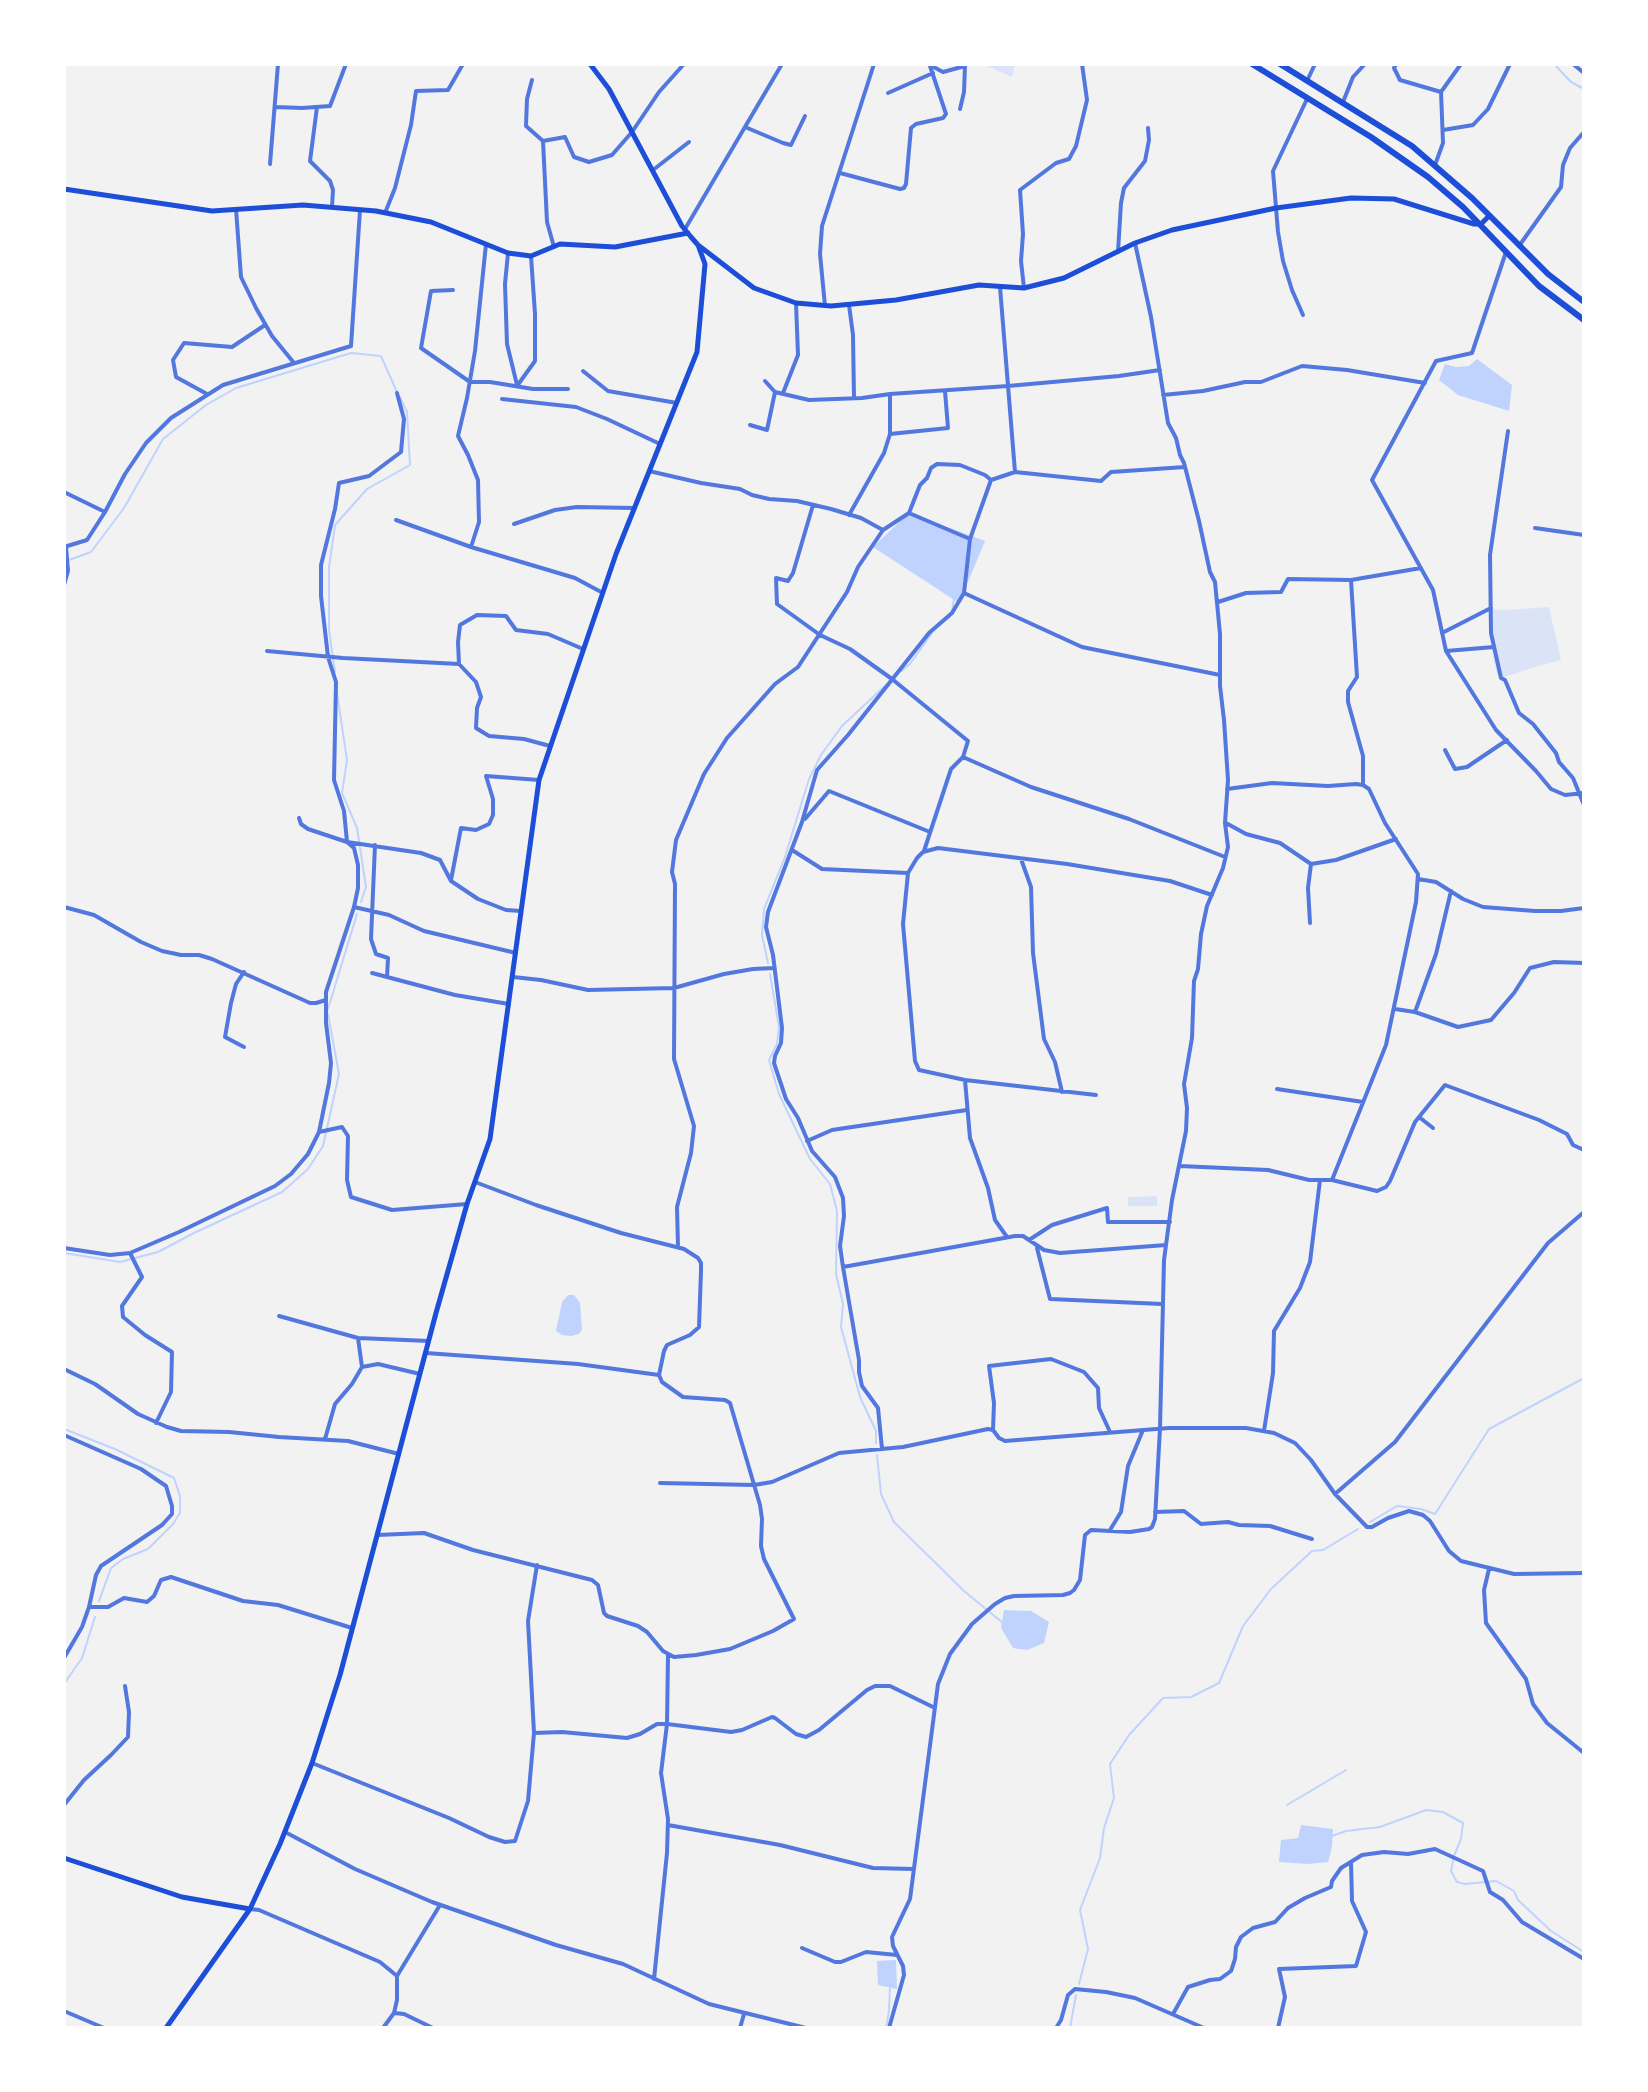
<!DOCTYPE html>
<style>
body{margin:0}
#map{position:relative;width:1648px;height:2092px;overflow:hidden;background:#f2f2f2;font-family:"Times New Roman",serif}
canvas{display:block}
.frame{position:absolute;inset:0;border:66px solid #fff;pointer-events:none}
</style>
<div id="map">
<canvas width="1648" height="2092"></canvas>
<div class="frame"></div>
</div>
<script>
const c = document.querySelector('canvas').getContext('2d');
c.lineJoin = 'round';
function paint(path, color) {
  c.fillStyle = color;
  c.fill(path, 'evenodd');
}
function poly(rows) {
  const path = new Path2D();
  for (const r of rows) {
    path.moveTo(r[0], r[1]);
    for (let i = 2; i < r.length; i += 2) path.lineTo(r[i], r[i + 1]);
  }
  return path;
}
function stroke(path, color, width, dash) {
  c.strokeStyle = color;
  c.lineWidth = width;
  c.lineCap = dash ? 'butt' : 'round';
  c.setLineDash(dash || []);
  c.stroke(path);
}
const green = poly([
 [985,65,1015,65,1012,77],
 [1549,607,1561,660,1538,666,1499,679,1494,663,1489,631,1490,609,1505,610],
 [1157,1196,1157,1206,1128,1206,1128,1197]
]);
const water = poly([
 [1477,359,1512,385,1509,411,1458,395,1439,380,1445,364,1456,367,1469,366],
 [909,513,985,541,959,603,873,547],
 [568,1295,574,1295,580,1303,582,1330,579,1334,571,1336,562,1335,556,1331,562,1302],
 [1004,1610,1031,1611,1049,1622,1044,1643,1027,1650,1013,1648,1001,1628],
 [1301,1825,1333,1829,1332,1847,1328,1862,1308,1864,1279,1862,1281,1840,1298,1838],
 [896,1960,897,1989,878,1985,877,1961]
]);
const stream = poly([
 [1554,64,1571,82,1584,89],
 [64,558,69,560,91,552,124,508,163,439,206,405,236,388,351,353,381,356,397,392],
 [952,611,954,599],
 [335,672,329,630,329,567,335,525,367,489,410,465,407,412,400,397],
 [900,672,910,664,932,633],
 [337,693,347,760,342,793,357,828,366,887,361,902],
 [768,963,762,935,764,909,785,857,809,779,821,755,842,726,887,684],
 [770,974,779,1027,777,1044,769,1060,779,1094,810,1159,830,1184,837,1211,836,1274,843,1304,841,1327,860,1397,876,1431,876,1443],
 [328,1009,357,914],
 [64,1253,120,1262,158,1252,194,1233,282,1192,308,1169,323,1146,339,1074,328,1014],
 [64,1429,115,1449,174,1478,180,1496,180,1513,173,1524,148,1549,123,1559,111,1568,99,1601],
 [877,1455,881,1494,894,1522,964,1591,1003,1623],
 [1370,1522,1397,1506,1421,1509,1435,1514,1489,1429,1584,1378],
 [64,1684,82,1658,95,1617],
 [1287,1805,1346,1770],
 [1332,1836,1346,1831,1380,1827,1426,1810,1443,1812,1463,1823,1461,1839,1454,1856,1451,1871,1457,1882,1465,1884,1496,1881,1514,1891,1518,1900,1551,1931,1584,1952],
 [1079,1984,1088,1949,1080,1910,1100,1858,1104,1828,1114,1798,1110,1764,1129,1735,1163,1698,1191,1697,1219,1683,1243,1626,1271,1589,1312,1551,1323,1550,1358,1529],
 [886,2028,889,2011,890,1987],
 [1070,2028,1076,1995]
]);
const minor = poly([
 [928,64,943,72,965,66,964,92,960,109],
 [1396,64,1394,68,1400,80,1441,92],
 [1573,64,1584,73],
 [532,80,527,99,526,126,543,141,565,137,574,157,589,162,612,155,632,132,659,92,684,64],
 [1307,81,1315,64],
 [888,93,933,73],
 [1343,102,1353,77,1365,64],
 [276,107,302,108,330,106,346,64],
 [317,107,310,161,330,181,333,190,332,207],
 [745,127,783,143,791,145,805,116],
 [1443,130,1473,125,1488,109,1510,64],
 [543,141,547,222,554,247],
 [270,164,278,64],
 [1435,165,1443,143,1441,92,1461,64],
 [653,170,689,142],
 [840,173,900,189,904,188,906,184,911,128,916,124,943,118,946,114,930,66],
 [236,209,241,277,256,308,272,336,294,363],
 [385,213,395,188,411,125,416,91,448,90,463,64],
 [685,229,782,64],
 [1519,246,1561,187,1563,165,1570,148,1584,132],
 [1118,252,1121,203,1124,188,1145,161,1149,140,1148,128],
 [1506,252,1472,353,1436,361,1372,480,1433,590,1446,651,1496,730,1536,771,1551,789,1565,795,1584,793],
 [508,253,505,284,507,344,517,385],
 [1000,287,1015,472],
 [1024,288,1021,261,1023,234,1020,190,1056,163,1069,159,1076,146,1087,100,1082,64],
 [453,290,431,291,421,348,470,382,490,382,533,389,568,389],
 [849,305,853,335,854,398],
 [825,306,820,254,822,226,874,64],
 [1303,315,1292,290,1283,261,1278,232,1273,171,1307,99],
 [583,371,608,391,677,403],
 [765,381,775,392],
 [517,386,535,361,535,314,531,256],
 [397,393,404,419,401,452,369,476,339,483,335,509,321,565,321,596,328,657,336,682,334,780,344,811,347,842,421,853,440,860,451,881,478,899,506,910,521,911],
 [783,393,798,355,796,303],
 [207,394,176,377,173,360,184,343,232,347,265,325],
 [1163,395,1203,391,1245,382,1261,382,1302,366,1347,370,1425,383],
 [502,399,576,407,607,419,660,444],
 [750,425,767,430,775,392,809,400,862,398,890,394],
 [1508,431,1490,555,1491,633,1501,678,1505,680,1519,713,1533,724,1556,753,1559,762,1573,778,1584,805],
 [890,434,948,428,945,391],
 [649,471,701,483,740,489,752,495,769,499,797,501,831,509,861,518,883,530,909,513,920,485,927,478,931,468,937,464,960,465,985,475,991,480],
 [64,492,105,512],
 [813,505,793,573,788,581,776,578,777,604,820,635,850,649,892,679,968,741,963,757,951,769,924,851],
 [909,513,970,539],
 [849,515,884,453,890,434,890,394,1008,386,1119,376,1160,370],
 [396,520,471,547,575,578,603,593],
 [514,524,555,510,577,507,634,508],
 [1535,528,1584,535],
 [64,547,87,540,105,512,125,474,146,443,171,418,223,385,351,346,360,210],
 [471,547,479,522,478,480,468,455,458,436,467,398,475,351,486,244],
 [1351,580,1357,677,1348,691,1348,702,1363,756,1363,785],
 [64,585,68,571,66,547],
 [964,593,970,539,991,480,1015,472,1101,481,1111,472,1185,467],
 [1218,602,1246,593,1281,592,1288,579,1351,580,1421,568],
 [1442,633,1491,608],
 [267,651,343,658,459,664],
 [1446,651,1494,647],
 [550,746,524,739,489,736,476,728,477,708,481,697,476,682,459,664,458,642,460,625,477,615,506,616,516,630,548,634,583,649],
 [1445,750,1455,769,1467,767,1507,740],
 [963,757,1031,787,1129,819,1225,857],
 [1227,789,1272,783,1328,786,1356,784,1363,785,1369,789,1385,823,1418,874,1416,902,1386,1045,1332,1180],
 [805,819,829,791,930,832],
 [1226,823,1246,834,1280,843,1311,864,1336,860,1396,839],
 [375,845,371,939,376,954,388,958,387,977],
 [792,850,822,869,908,873],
 [1021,859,1031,887,1033,953,1044,1039,1055,1062,1062,1092],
 [1418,879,1436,882,1463,899,1483,907,1535,911,1561,911,1584,908],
 [451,880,461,828,476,830,489,824,493,815,493,799,486,776,539,780],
 [64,907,94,915,141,942,162,951,181,955,199,955,212,959,310,1003,316,1003,326,1000],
 [354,907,389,915,424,931,516,953],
 [1310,923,1308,888,1311,864],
 [372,973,455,995,509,1004],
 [513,977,541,980,588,990,674,988,724,974,753,969,774,968],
 [1395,1009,1415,1012,1458,1027,1491,1020,1514,993,1530,968,1554,962,1584,963],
 [1415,1012,1436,954,1451,891],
 [244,1047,225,1037,231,1003,236,984,244,972],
 [965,1080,970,1138,988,1188,995,1220,1007,1237],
 [1277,1089,1363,1102],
 [1096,1095,965,1080,919,1070,915,1061,903,924,908,873,917,858,923,852,938,848,1067,864,1170,881,1212,895],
 [1433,1128,1419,1117,1445,1085,1539,1120,1567,1134,1573,1145,1584,1150],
 [319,1132,342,1127,348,1136,347,1180,351,1197,392,1210,467,1204],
 [807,1141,832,1130,967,1110],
 [1180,1166,1268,1170,1309,1180,1332,1180,1377,1191,1386,1187,1390,1181,1415,1122,1419,1117],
 [1029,1240,1052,1225,1107,1208,1108,1222,1170,1222],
 [678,1247,677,1207,691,1153,694,1126,674,1059,675,884,672,872,676,840,704,774,727,738,775,684,798,667,847,592,858,567,883,530],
 [64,1248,110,1255,130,1253,179,1232,275,1186,291,1174,308,1154,319,1132,329,1083,331,1063,326,1023,326,992,354,907,358,888,358,865,354,848,347,842,308,829,301,824,299,818],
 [1037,1248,1050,1299,1162,1304],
 [130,1253,142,1277,122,1306,123,1317,145,1335,172,1352,171,1392,156,1423],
 [843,1267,840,1246,844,1216,843,1198,835,1177,812,1151,798,1118,786,1099,774,1063,775,1056,781,1043,782,1028,773,955,766,927,768,912,802,822,817,770,848,735,929,633,952,613,964,593,1082,647,1220,675],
 [279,1316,358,1338,429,1341],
 [426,1353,578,1364,659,1375],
 [362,1367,378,1364,420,1374],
 [64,1369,95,1384,138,1414,167,1427,181,1431,229,1432,279,1437,348,1441,399,1454],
 [993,1430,994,1403,989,1366,1051,1359,1084,1372,1098,1388,1099,1408,1110,1432],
 [1264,1431,1273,1373,1274,1331,1300,1288,1310,1262,1320,1180],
 [64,1435,141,1469,166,1486,172,1506,172,1514,162,1525,101,1566,96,1575,89,1607,82,1627,64,1658],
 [325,1439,335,1404,352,1384,362,1367,358,1338],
 [882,1449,878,1408,862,1386,859,1372,859,1360,843,1267,1015,1236,1023,1236,1044,1250,1060,1253,1166,1245],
 [660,1483,754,1485,772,1482,839,1453,903,1447,988,1429,993,1430,999,1438,1005,1441,1169,1428,1246,1428,1274,1433,1295,1443,1311,1460,1335,1494,1367,1527,1372,1527,1388,1518,1409,1511,1423,1515,1430,1521,1449,1551,1461,1561,1514,1574,1584,1573],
 [1335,1494,1395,1442,1548,1243,1584,1212],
 [1155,1512,1184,1511,1201,1524,1228,1522,1239,1525,1270,1526,1312,1539],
 [1110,1530,1121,1512,1128,1466,1143,1430],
 [377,1535,424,1533,473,1550,592,1580,598,1585,604,1613,607,1616,638,1626,647,1632,663,1651,674,1657,696,1655,730,1649,773,1631,794,1619,764,1559,761,1546,762,1519,760,1505,730,1403,725,1400,683,1397,662,1382,659,1375,664,1351,667,1345,690,1335,699,1327,701,1271,701,1263,698,1258,684,1249,621,1233,536,1205,475,1182],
 [1489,1569,1484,1590,1486,1623,1526,1679,1533,1704,1547,1723,1584,1753],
 [90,1607,108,1607,124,1598,147,1602,154,1596,161,1580,171,1577,243,1601,278,1605,352,1628],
 [534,1733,562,1732,627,1738,640,1734,657,1724,667,1724,731,1732,742,1730,772,1717,775,1718,796,1734,806,1737,819,1730,867,1690,875,1686,890,1686,935,1708],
 [312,1763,449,1818,489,1837,505,1842,515,1841,528,1801,534,1733,528,1621,537,1565],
 [64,1805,84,1780,111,1755,128,1737,129,1712,125,1686],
 [668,1825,780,1845,873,1868,913,1869],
 [285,1832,355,1869,432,1902,556,1945,623,1964,709,2004,806,2028],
 [250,1909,259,1910,380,1962,397,1976,397,2000,394,2013,404,2014,433,2028],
 [802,1948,835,1962,841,1962,866,1952,897,1955],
 [397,1976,440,1905],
 [654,1979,667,1853,668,1819,661,1773,667,1724,668,1655],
 [64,2011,104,2028],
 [1173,2014,1188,1987,1210,1980,1220,1979,1231,1971,1235,1959,1236,1947,1241,1937,1253,1928,1275,1922,1288,1908,1305,1898,1331,1887,1332,1881,1341,1868,1362,1855,1384,1852,1408,1854,1435,1849,1483,1871,1490,1892,1503,1900,1522,1922,1584,1959],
 [383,2028,394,2013],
 [740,2028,744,2014],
 [889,2028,904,1975,903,1966,893,1946,892,1937,910,1899,938,1684,950,1654,972,1624,995,1604,1005,1598,1014,1596,1063,1595,1070,1593,1074,1590,1080,1580,1085,1535,1091,1530,1130,1532,1149,1529,1152,1527,1155,1519,1160,1428,1164,1260,1172,1200,1186,1131,1187,1108,1184,1084,1192,1038,1194,981,1198,969,1201,934,1207,906,1223,868,1228,847,1225,823,1228,780,1224,720,1220,686,1220,634,1215,582,1210,572,1199,521,1184,463,1180,455,1176,438,1168,423,1151,317,1135,243],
 [1056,2028,1061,2020,1068,1995,1075,1989,1106,1992,1135,1998,1204,2028],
 [1278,2028,1285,1997,1279,1969,1356,1966,1366,1932,1352,1901,1351,1862]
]);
const secondary = poly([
 [590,64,609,89,682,226,691,237,698,245,754,288,796,303,831,306,896,300,979,285,1024,288,1064,278,1135,243,1172,230,1276,208,1351,198,1394,199,1474,224,1481,224,1489,216],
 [64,189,212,211,303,205,376,211,431,222,508,253,531,256,560,244,615,247,688,233],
 [64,1858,182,1897,250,1909],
 [166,2028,250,1909,280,1844,312,1763,340,1675,436,1313,467,1204,490,1139,539,780,616,554,697,352,705,264,698,245]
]);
const primary = poly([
 [1252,64,1371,137,1428,177,1463,207,1539,286,1584,320],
 [1280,64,1412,146,1472,198,1548,274,1584,302]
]);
paint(green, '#dbe4f7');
paint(water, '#bfd3fe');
stroke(stream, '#bfd3fe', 2);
stroke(minor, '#5277de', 4);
stroke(secondary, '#1d4ed8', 5);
stroke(primary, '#1d4ed8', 6);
</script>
